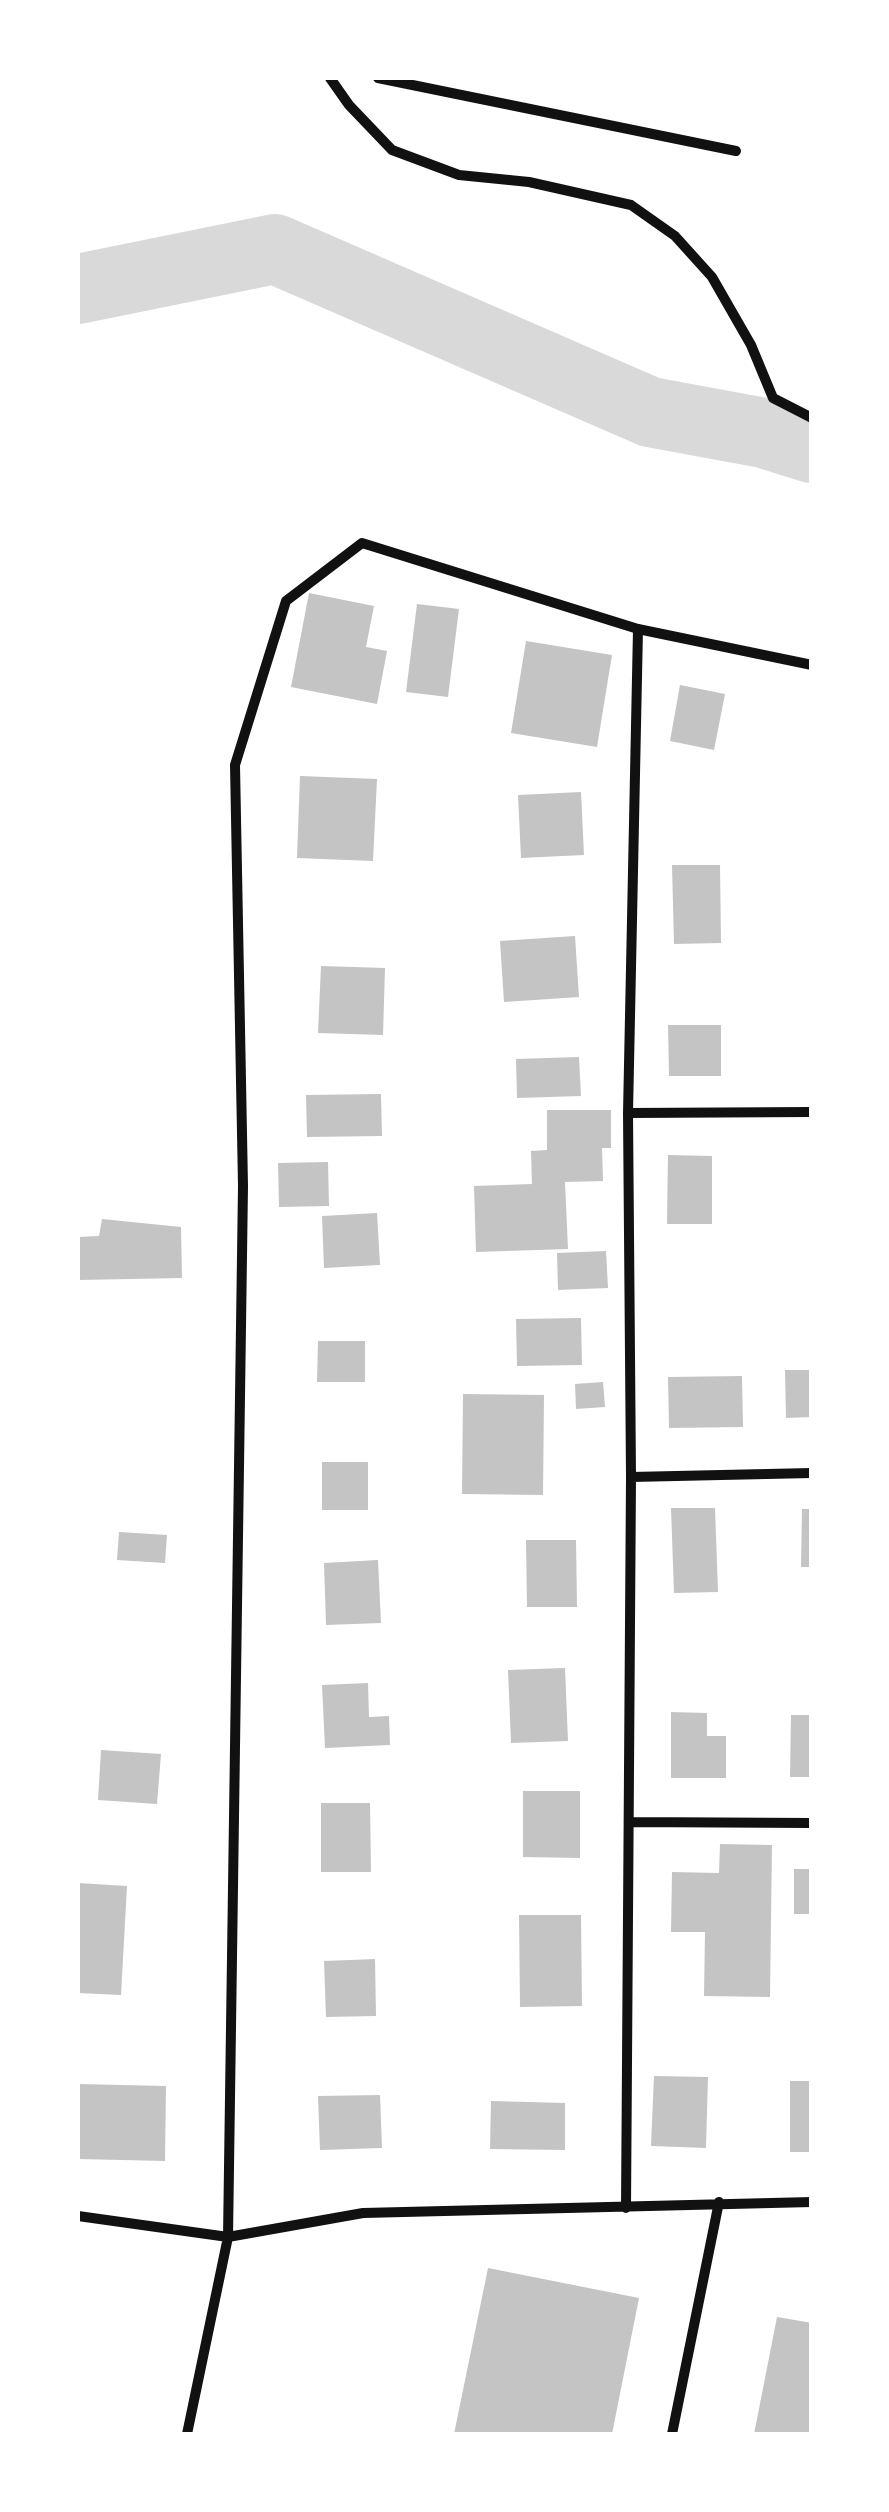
<!DOCTYPE html>
<style>
body{margin:0}
#map{position:relative;width:889px;height:2512px;overflow:hidden;background:#fff;font-family:Commissioner,sans-serif}
canvas{display:block}
.frame{position:absolute;inset:0;border:80px solid #fff;pointer-events:none}
</style>
<div id="map">
<canvas width="889" height="2512"></canvas>
<div class="frame"></div>
</div>
<script>
const c = document.querySelector('canvas').getContext('2d');
c.lineJoin = 'round';
function poly(rows) {
  const path = new Path2D();
  for (const r of rows) {
    path.moveTo(r[0], r[1]);
    for (let i = 2; i < r.length; i += 2) path.lineTo(r[i], r[i + 1]);
  }
  return path;
}
function stroke(path, color, width, dash) {
  c.strokeStyle = color;
  c.lineWidth = width;
  c.lineCap = dash ? 'butt' : 'round';
  c.setLineDash(dash || []);
  c.stroke(path);
}
function paint(path, color) {
  c.fillStyle = color;
  c.fill(path, 'evenodd');
}
const river = poly([
 [78,289,275,249,650,412,764,433,812,448]
]);
const building = poly([
 [309,593,374,606,366,647,387,651,377,704,291,687],
 [417,604,459,609,448,697,406,692],
 [526,641,612,655,597,747,511,733],
 [680,685,725,694,714,750,670,741],
 [300,776,377,779,373,861,297,858],
 [581,792,584,855,521,858,518,795],
 [672,865,720,865,721,943,674,944],
 [575,936,579,997,504,1002,500,941],
 [321,966,385,968,383,1035,318,1033],
 [668,1025,721,1025,721,1076,669,1076],
 [579,1057,581,1096,517,1098,516,1059],
 [381,1094,382,1136,307,1137,306,1095],
 [547,1110,611,1110,611,1148,602,1148,603,1181,565,1182,568,1249,476,1252,474,1186,532,1184,531,1151,547,1150],
 [668,1155,712,1156,712,1224,667,1224],
 [328,1162,329,1206,279,1207,278,1163],
 [377,1213,380,1265,324,1268,322,1216],
 [102,1219,181,1227,182,1278,78,1280,78,1237,99,1236],
 [606,1251,608,1288,558,1290,557,1253],
 [581,1318,582,1365,517,1366,516,1319],
 [318,1341,365,1341,365,1382,317,1382],
 [785,1370,812,1370,812,1417,786,1418],
 [742,1376,743,1427,669,1428,668,1377],
 [603,1382,605,1407,576,1409,575,1384],
 [463,1394,544,1395,543,1495,462,1494],
 [322,1462,368,1462,368,1510,322,1510],
 [671,1508,715,1508,718,1592,674,1593],
 [802,1509,812,1509,812,1567,801,1567],
 [119,1532,167,1535,165,1563,117,1560],
 [526,1540,576,1540,577,1607,527,1607],
 [378,1560,381,1623,326,1625,324,1563],
 [565,1668,568,1741,511,1743,508,1670],
 [368,1683,369,1717,389,1716,390,1745,325,1748,322,1685],
 [671,1712,707,1713,707,1736,726,1736,726,1778,671,1778],
 [791,1715,812,1715,812,1777,790,1777],
 [101,1750,161,1754,157,1804,98,1800],
 [523,1791,580,1791,580,1858,523,1857],
 [321,1803,370,1803,371,1872,321,1872],
 [720,1844,772,1845,770,1997,704,1996,705,1932,671,1932,672,1872,719,1873],
 [794,1869,812,1869,812,1914,794,1914],
 [78,1883,127,1886,121,1995,78,1993],
 [519,1915,581,1915,582,2006,520,2007],
 [375,1959,376,2016,326,2017,324,1961],
 [654,2076,708,2077,706,2148,651,2146],
 [790,2081,812,2081,812,2152,790,2152],
 [78,2084,166,2086,165,2161,78,2159],
 [380,2095,382,2148,320,2150,318,2096],
 [491,2101,565,2103,565,2150,490,2149],
 [488,2268,639,2298,612,2434,454,2434],
 [777,2317,812,2323,812,2434,754,2434]
]);
const minor = poly([
 [330,78,349,105,392,150,459,175,529,182,631,205,675,236,712,277,751,345,773,398,812,418],
 [378,78,736,151],
 [628,1113,812,1112],
 [631,1477,812,1473],
 [629,1822,812,1823],
 [626,2208,631,1477,628,1113,638,629],
 [78,2216,228,2237,363,2213,812,2202],
 [187,2434,228,2237,243,1186,235,765,286,601,362,543,638,629,812,665],
 [672,2434,719,2202]
]);
stroke(river, '#d9d9d9', 70);
paint(building, '#c4c4c4');
stroke(minor, '#111', 10);
</script>
